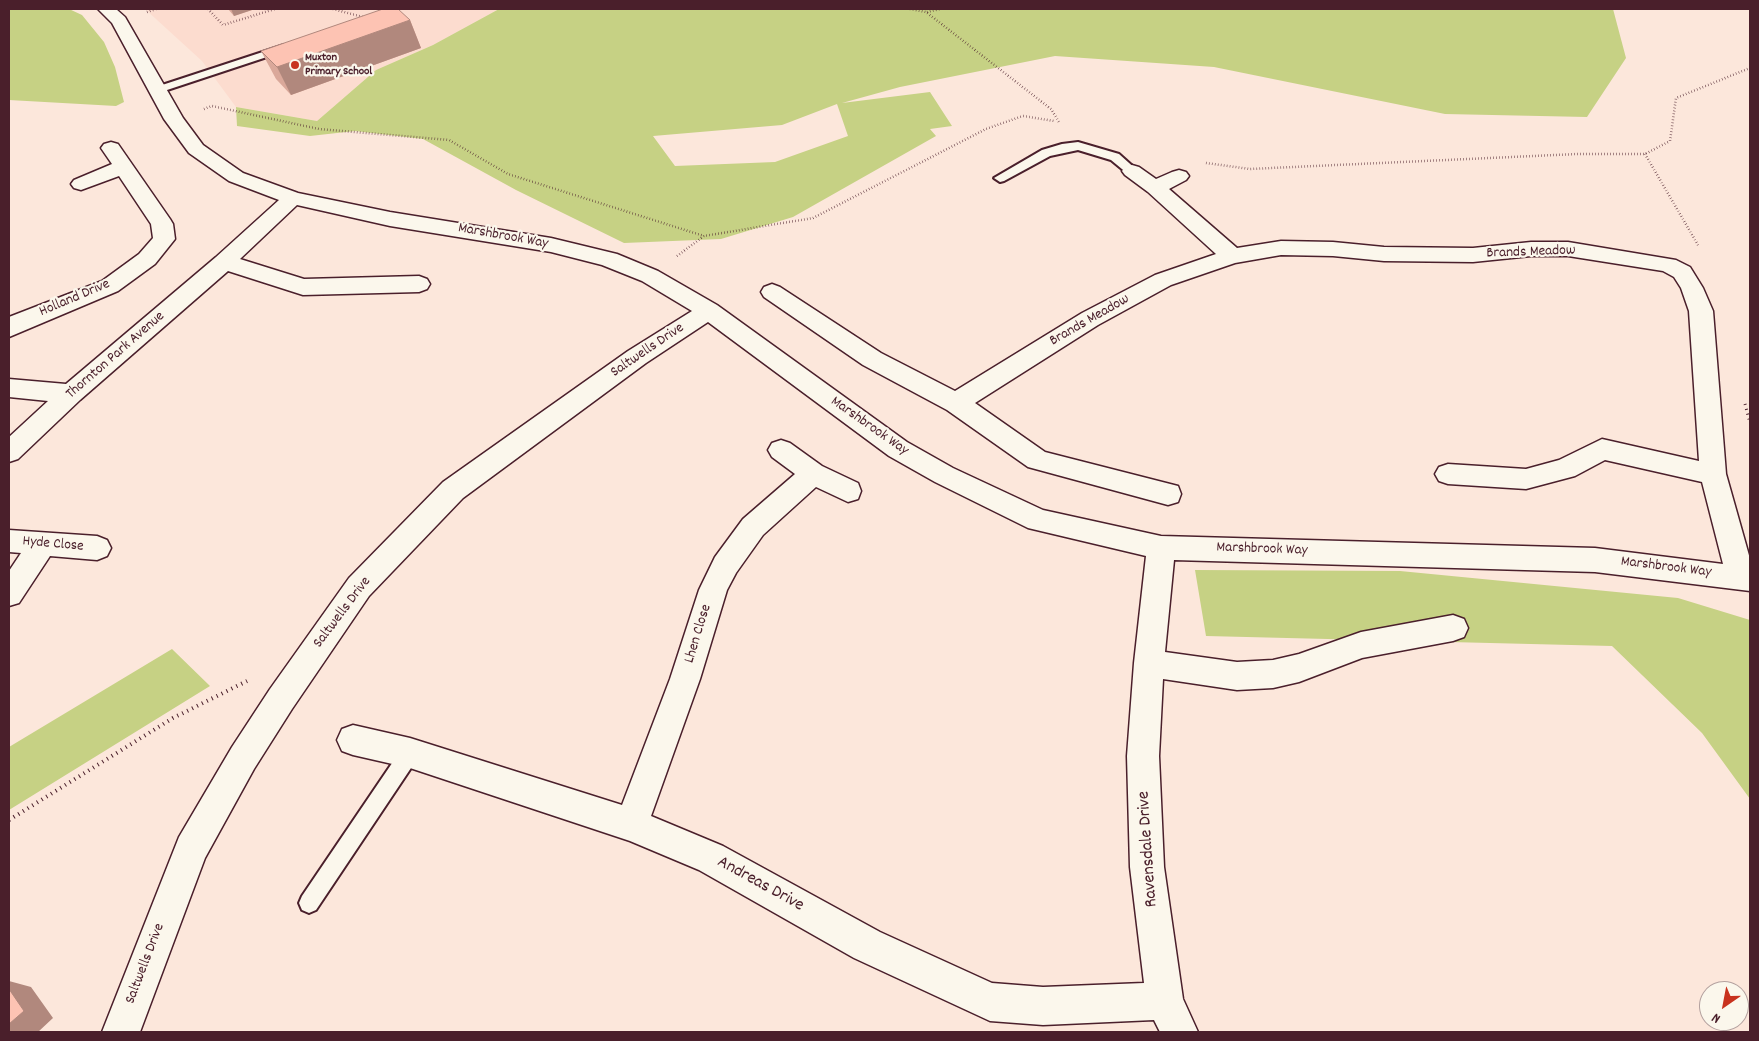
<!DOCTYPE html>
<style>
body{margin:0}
#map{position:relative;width:1759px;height:1041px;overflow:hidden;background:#fce7db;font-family:Dekko,sans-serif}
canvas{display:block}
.frame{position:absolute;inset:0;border:10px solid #4a1f2b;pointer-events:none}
.north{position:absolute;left:1699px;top:981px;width:50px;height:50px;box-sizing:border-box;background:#fbf7ec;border:1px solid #b4a19f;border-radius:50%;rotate:213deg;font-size:14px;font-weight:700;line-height:20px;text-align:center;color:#4a1f2b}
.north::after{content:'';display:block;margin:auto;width:18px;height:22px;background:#c8321e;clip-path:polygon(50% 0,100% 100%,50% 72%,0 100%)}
</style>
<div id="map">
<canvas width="1759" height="1041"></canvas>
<div class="frame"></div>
<div class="north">N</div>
</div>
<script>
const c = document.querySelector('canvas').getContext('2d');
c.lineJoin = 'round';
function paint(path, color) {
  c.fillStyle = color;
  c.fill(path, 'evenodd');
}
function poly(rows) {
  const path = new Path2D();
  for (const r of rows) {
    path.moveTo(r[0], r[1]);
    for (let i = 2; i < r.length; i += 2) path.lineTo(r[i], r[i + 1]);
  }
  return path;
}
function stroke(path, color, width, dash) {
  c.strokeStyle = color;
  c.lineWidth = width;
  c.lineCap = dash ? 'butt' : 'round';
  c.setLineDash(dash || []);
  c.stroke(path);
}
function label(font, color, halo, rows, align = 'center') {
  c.font = font + ' Dekko,sans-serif';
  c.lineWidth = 4.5;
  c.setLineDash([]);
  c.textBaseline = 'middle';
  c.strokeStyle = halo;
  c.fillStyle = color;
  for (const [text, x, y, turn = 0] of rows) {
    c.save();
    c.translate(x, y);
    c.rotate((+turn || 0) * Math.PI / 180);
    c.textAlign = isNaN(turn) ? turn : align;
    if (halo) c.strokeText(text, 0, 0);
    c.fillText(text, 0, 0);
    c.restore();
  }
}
const built = poly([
 [145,9,499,9,433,45,376,70,317,121,236,107,202,61]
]);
const green = poly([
 [9,9,69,9,82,15,104,42,115,67,124,102,116,106,9,100],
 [499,9,1613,9,1626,58,1587,117,1445,114,1214,67,1055,56,900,87,842,103,930,92,952,126,930,129,936,136,793,217,721,239,624,243,516,190,423,139,355,131,310,136,237,126,236,107,317,121,376,70,433,45],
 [837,104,848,136,775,162,675,166,653,136,782,125],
 [1195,570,1400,571,1678,598,1750,620,1750,799,1702,733,1612,646,1206,636],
 [172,649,210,686,9,810,9,747]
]);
const pathFar2 = poly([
 [208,9,223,25,275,9],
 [333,9,363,17],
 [910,9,926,12,1051,109,1059,122],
 [147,12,156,9],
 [927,12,940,9],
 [204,109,212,106,319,129,449,140,508,174,704,236],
 [1645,154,1698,245],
 [1206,163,1250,169,1577,154,1645,154,1670,141,1676,98,1750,68],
 [677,256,704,236,813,218,986,129,1023,116,1054,121]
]);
const pathFar1 = poly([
 [1745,404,1750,423]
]);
const path = poly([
 [9,820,173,718,247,681]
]);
const service = poly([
 [284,45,289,48,288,50,161,92,157,93,151,90,153,88,284,45],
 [1078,142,1119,154,1138,171,1132,175,1128,174,1111,160,1078,150,1050,156,1004,181,1000,182,994,178,1042,150,1062,144,1078,142],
 [410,744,417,747,420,753,417,759,316,910,309,913,302,910,299,903,302,896,403,747,410,744]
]);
const minor = poly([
 [98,9,116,9,125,17,183,118,203,145,243,173,298,193,390,212,551,238,617,254,658,271,717,305,907,442,953,468,1043,510,1161,536,1595,548,1723,564,1702,482,1605,460,1575,476,1526,489,1448,484,1439,481,1435,474,1439,467,1448,464,1526,469,1559,460,1602,439,1699,461,1689,311,1681,288,1674,277,1663,271,1568,256,1531,256,1473,262,1384,261,1333,256,1281,255,1235,263,1171,285,1098,325,975,403,1045,452,1178,486,1181,494,1178,502,1168,505,1028,467,947,410,863,365,764,297,761,292,764,287,772,284,780,287,881,353,955,391,1082,313,1155,275,1216,254,1148,192,1125,175,1122,171,1125,167,1132,165,1139,167,1156,179,1172,172,1179,170,1186,172,1189,176,1186,180,1169,189,1237,248,1281,241,1333,242,1384,247,1473,248,1531,242,1568,242,1676,260,1690,267,1703,288,1713,311,1726,474,1750,559,1750,591,1595,572,1174,560,1165,652,1237,662,1273,660,1299,654,1361,632,1453,615,1464,619,1468,628,1464,637,1453,641,1362,658,1299,682,1273,688,1237,690,1163,679,1159,756,1164,867,1183,999,1198,1032,1160,1032,1154,1020,1043,1025,990,1021,854,958,699,870,630,841,410,768,353,755,342,751,337,740,342,729,353,725,410,738,622,805,670,679,699,590,715,557,743,519,795,474,772,457,768,450,772,443,781,440,790,443,822,466,858,483,861,491,858,499,848,502,816,487,763,535,736,573,727,590,700,679,651,816,723,846,880,932,992,983,1043,987,1144,983,1130,867,1127,756,1134,663,1146,556,1028,528,935,482,889,456,708,322,646,363,463,498,369,596,292,709,254,769,205,858,140,1032,102,1032,179,837,232,747,270,689,349,578,443,482,628,351,692,311,642,281,602,265,551,252,390,226,297,205,240,259,304,279,419,276,427,279,430,284,427,289,419,292,303,295,228,271,80,400,18,459,9,462,9,437,48,401,9,397,9,379,66,384,216,257,279,200,229,181,189,153,164,119,112,23,98,9],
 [111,142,118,144,170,219,173,224,175,239,155,264,118,291,9,337,9,317,102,281,139,254,153,238,151,224,119,176,81,190,74,188,71,184,74,180,112,164,101,148,104,144,111,142],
 [9,530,97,536,107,540,111,548,107,556,97,560,50,556,19,603,9,606,9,571,21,553,9,552,9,530]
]);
const wall = poly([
 [228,9,255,9,234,16],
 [410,20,421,48,291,95,276,79,261,51]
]);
const shadedWall = poly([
 [231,9,255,9,234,16],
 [410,20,421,48,291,95,277,67],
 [9,981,31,987,53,1018,38,1032,9,1032]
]);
const building = poly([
 [383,9,398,9,410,20,277,67,261,51,383,9],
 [9,989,24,1011,9,1024,9,989]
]);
const markers = [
 [295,65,5,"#c8321e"]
];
const farPoinames = [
 ["Muxton",305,58],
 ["Primary School",305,72]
];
const streetNames = [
 ["Marshbrook Way",503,237,10],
 ["Brands Meadow",1531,253,-2],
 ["Holland Drive",75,299,-23],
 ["Brands Meadow",1090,321,-30],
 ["Saltwells Drive",648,351,-34],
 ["Thornton Park Avenue",116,356,-41],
 ["Marshbrook Way",869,427,35],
 ["Hyde Close",53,545,5],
 ["Marshbrook Way",1262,550,2],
 ["Marshbrook Way",1666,568,7],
 ["Saltwells Drive",343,613,-53],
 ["Lhen Close",699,634,-73],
 ["Saltwells Drive",146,964,-69]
];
const nearStreetnames = [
 ["Ravensdale Drive",1149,849,-94],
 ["Andreas Drive",760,885,29]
];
paint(built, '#fcdccf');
paint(green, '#c6d184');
stroke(service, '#4a1f2b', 4);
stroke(minor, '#4a1f2b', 3);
stroke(pathFar2, '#4a1f2b', 2.5, [0.5, 2.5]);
stroke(pathFar1, '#4a1f2b', 3, [1, 4]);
stroke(path, '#4a1f2b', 4, [1, 4.5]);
paint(service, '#fbf7ec');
paint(minor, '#fbf7ec');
paint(wall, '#daa89a');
paint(shadedWall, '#b1887d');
paint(building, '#fdc3b3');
stroke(building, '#b1887d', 1);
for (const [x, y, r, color] of markers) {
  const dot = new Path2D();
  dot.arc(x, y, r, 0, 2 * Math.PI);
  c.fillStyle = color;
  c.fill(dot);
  stroke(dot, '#fbf7ec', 2);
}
label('bold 12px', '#4a1f2b', '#fbf7ec', farPoinames, 'left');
label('15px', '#4a1f2b', '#fbf7ec', streetNames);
label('18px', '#4a1f2b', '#fbf7ec', nearStreetnames);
</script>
